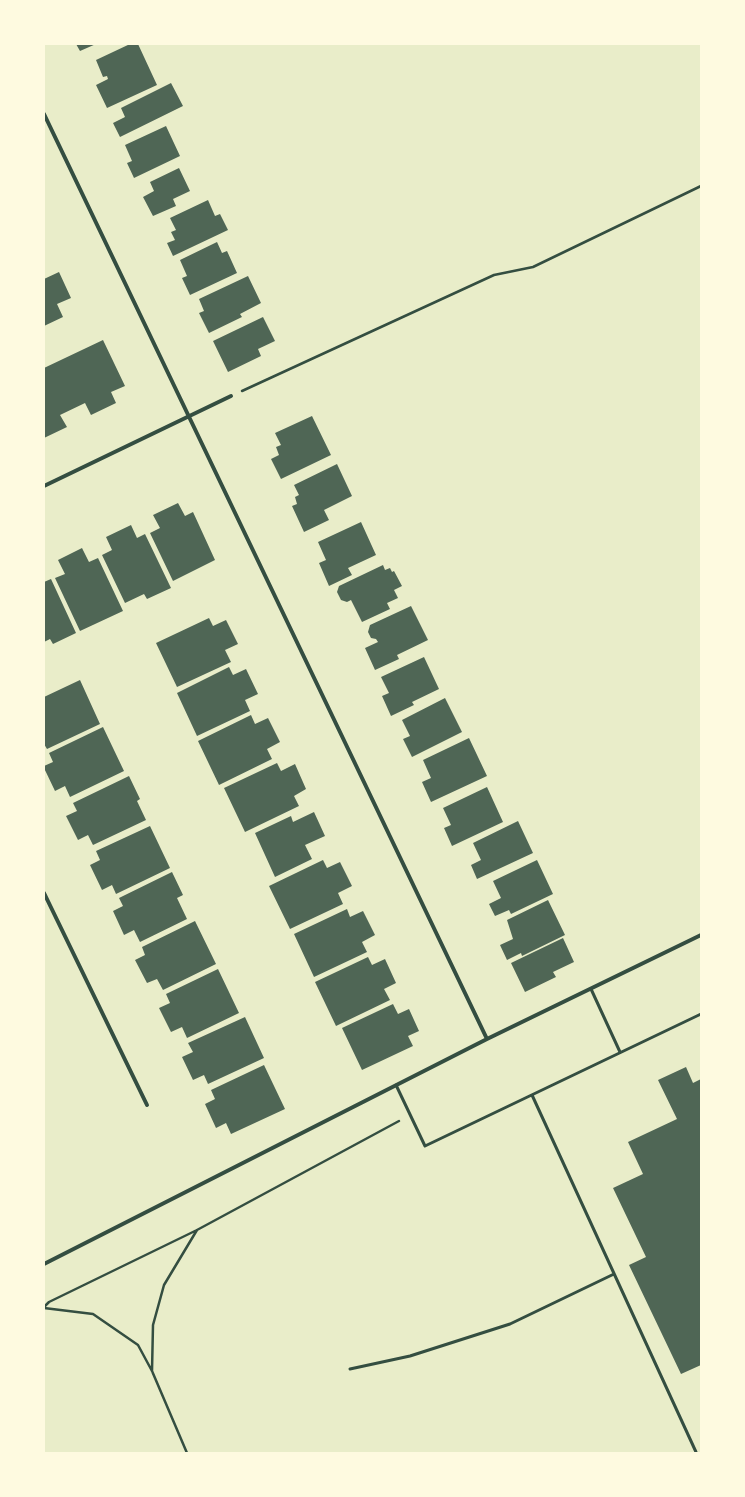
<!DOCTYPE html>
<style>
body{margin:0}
#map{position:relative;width:745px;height:1497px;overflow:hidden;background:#e9edc9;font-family:Montserrat,sans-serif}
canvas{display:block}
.frame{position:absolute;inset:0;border:45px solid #fefae0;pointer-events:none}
</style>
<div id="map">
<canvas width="745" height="1497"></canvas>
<div class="frame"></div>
</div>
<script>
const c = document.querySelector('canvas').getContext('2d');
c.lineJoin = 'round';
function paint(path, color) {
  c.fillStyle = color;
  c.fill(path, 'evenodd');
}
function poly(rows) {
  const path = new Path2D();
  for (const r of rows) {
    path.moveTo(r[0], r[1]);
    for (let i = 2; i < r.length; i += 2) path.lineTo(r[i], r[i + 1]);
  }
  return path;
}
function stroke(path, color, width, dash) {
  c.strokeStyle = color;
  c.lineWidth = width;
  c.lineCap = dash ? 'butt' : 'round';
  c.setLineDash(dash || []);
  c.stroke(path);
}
const building = poly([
 [76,44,96,44,80,51],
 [130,44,138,44,157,85,107,108,96,85,108,79,107,76,103,77,96,60],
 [171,83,183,106,120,137,113,123,125,117,121,108],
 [166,126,180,156,134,178,127,163,132,161,125,145],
 [179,168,190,191,173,199,176,206,153,216,143,197,154,191,150,182],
 [208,200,215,216,220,214,228,230,173,256,167,243,175,240,171,232,176,230,170,218],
 [217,242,222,253,227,251,237,273,190,295,182,278,187,276,180,260],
 [59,272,71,298,57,304,63,317,44,326,44,279],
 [248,276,261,303,240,314,242,317,209,333,199,313,204,311,199,299],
 [263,317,275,341,258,349,261,356,228,372,213,341],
 [103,340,125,386,111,392,116,403,91,415,85,403,60,415,67,427,44,438,44,368],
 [312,416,331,455,281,479,271,459,279,455,276,447,281,445,275,433],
 [337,464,352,496,324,510,329,520,304,532,292,506,297,504,295,497,299,495,294,485],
 [178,503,185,516,193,512,215,560,173,581,150,533,160,528,153,515],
 [361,522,376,555,348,568,352,575,329,586,319,563,326,560,318,542],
 [131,525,137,538,145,534,171,588,147,599,144,594,125,603,102,555,112,550,106,537],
 [82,548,89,562,98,558,123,611,80,631,55,578,65,574,58,560],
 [383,565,385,570,390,568,392,572,394,571,402,586,394,590,398,598,387,603,390,609,362,622,351,600,347,602,341,600,337,592,339,586],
 [51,579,76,633,53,644,50,639,44,642,44,582],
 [411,606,428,640,397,655,399,659,375,670,365,648,378,642,376,639,371,638,368,632,370,625],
 [209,618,213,626,226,620,238,644,225,650,231,662,177,687,156,643],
 [424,657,439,689,412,702,414,705,391,716,382,696,389,693,381,677],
 [229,667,233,675,246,669,258,694,245,700,250,711,197,736,177,693],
 [80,680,100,724,47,749,44,744,44,697],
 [445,698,462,732,412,757,403,739,410,736,402,720],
 [251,715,255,724,268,718,280,742,267,749,272,759,219,785,198,741],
 [103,727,124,771,70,797,65,786,55,791,44,768,44,766,53,762,49,753],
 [469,738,487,776,431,802,422,782,431,778,423,760],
 [277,763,281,771,295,764,306,789,294,796,299,806,245,832,224,788],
 [129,776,140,799,137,801,146,820,93,845,88,835,78,840,66,816,77,811,73,803],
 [487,787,503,822,452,846,444,828,451,825,443,808],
 [314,812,325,836,305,845,312,859,275,877,255,833,291,816,293,822],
 [518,821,533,853,477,879,471,865,481,860,473,843],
 [150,826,170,868,116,894,112,885,102,890,90,865,100,860,96,851],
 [323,860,327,868,340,862,352,886,338,893,343,904,290,929,269,886],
 [537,860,553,894,511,914,509,910,495,916,489,904,501,898,493,881],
 [172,872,183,895,177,898,187,919,140,942,134,930,124,935,113,911,123,906,119,898],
 [548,900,565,935,522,956,521,953,507,960,500,945,513,939,507,920],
 [347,909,350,917,363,911,375,935,362,942,367,952,314,977,294,934],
 [195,921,216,964,163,990,157,979,147,983,135,960,145,955,142,947],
 [563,938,574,962,553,972,556,977,525,992,511,963],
 [368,957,372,965,385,959,396,983,384,989,390,1000,336,1026,315,982],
 [218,969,239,1013,187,1038,182,1027,171,1032,159,1008,170,1003,166,994],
 [393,1004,398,1014,409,1009,419,1031,408,1036,413,1046,362,1070,342,1028],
 [245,1017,264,1058,208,1084,204,1075,193,1080,182,1057,193,1052,188,1043],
 [264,1065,285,1109,231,1134,226,1123,216,1128,205,1104,215,1099,211,1090],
 [686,1067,693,1083,701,1079,701,1365,681,1374,629,1265,646,1257,613,1188,643,1174,628,1142,677,1119,658,1080]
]);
const path = poly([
 [242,391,494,275,533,267,701,186],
 [44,1307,49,1302,197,1230,399,1121],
 [44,1308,93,1314,138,1345,152,1371,187,1453],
 [152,1371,153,1325,164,1285,197,1230]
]);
const service = poly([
 [591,989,620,1052],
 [396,1085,425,1146,701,1014],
 [532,1095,696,1452,695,1453],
 [350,1369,410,1356,510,1324,614,1274]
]);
const minor = poly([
 [44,114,487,1039],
 [44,486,231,396],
 [44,893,147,1105],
 [44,1264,487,1039,701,935]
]);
paint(building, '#4f6655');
stroke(path, '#344e41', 2.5);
stroke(service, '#344e41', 3);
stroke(minor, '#344e41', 4);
</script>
